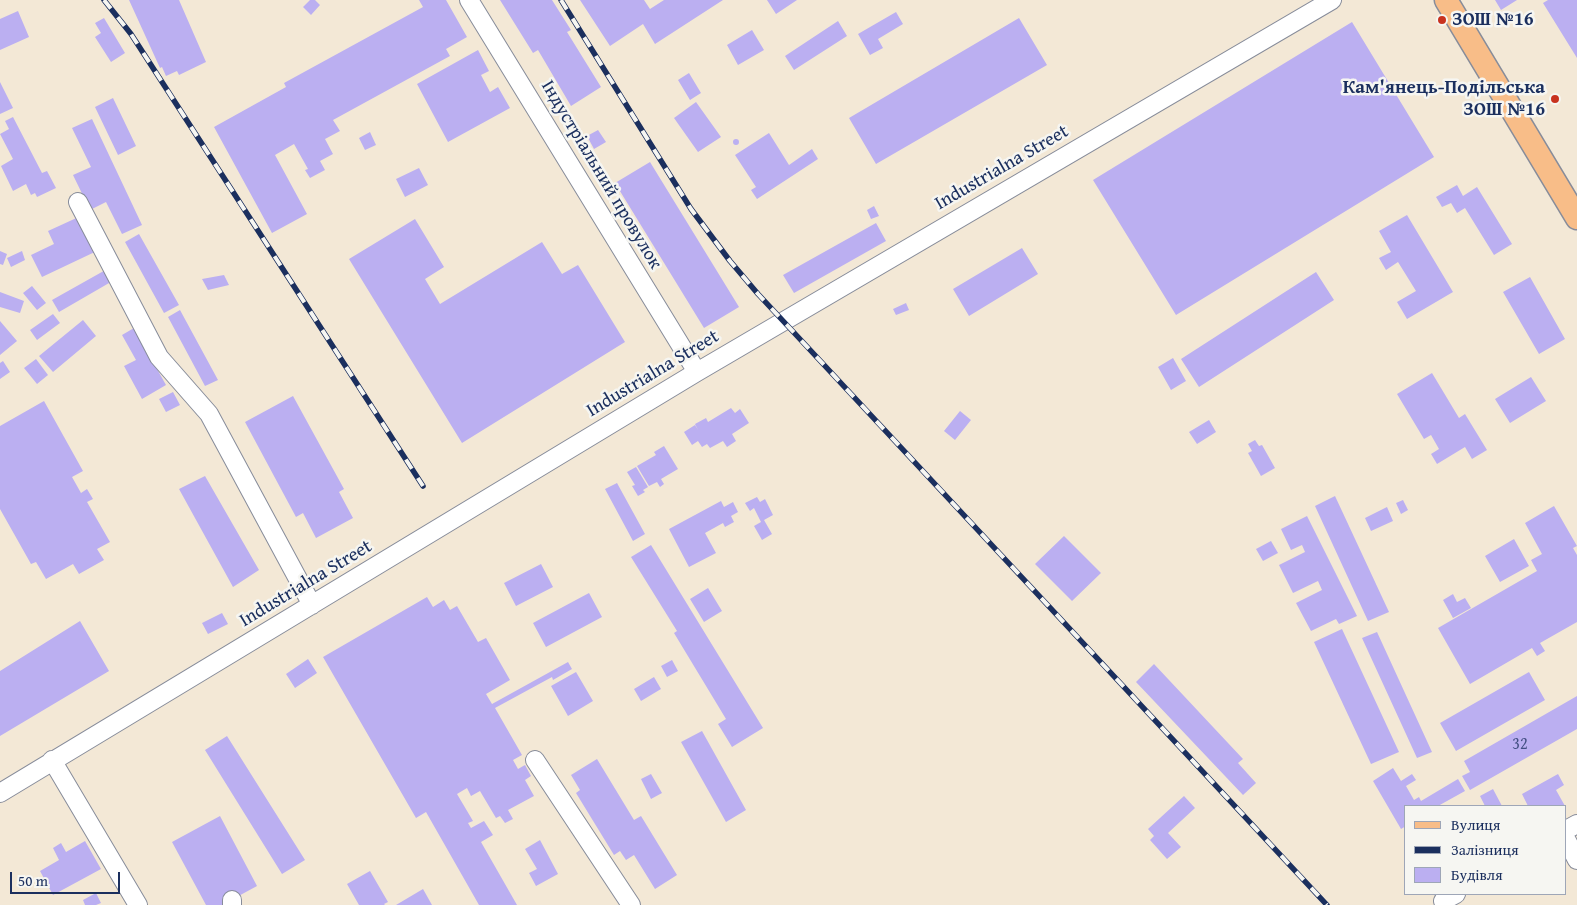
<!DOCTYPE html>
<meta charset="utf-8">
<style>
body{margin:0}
#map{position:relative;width:1577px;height:905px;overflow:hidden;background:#f3e8d6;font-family:"Gentium Book Plus",serif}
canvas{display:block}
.legend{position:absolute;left:1404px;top:805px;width:162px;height:90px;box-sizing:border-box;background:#f6f6f2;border:1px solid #9ea6b7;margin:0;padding:6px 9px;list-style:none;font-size:15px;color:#1b2f5e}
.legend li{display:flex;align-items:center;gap:10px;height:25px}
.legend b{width:25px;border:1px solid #9ea6b7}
.scale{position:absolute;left:10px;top:872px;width:110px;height:22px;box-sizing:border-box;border:2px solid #1b2f5e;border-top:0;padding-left:6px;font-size:15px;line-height:18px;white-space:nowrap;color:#1b2f5e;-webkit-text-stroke:4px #f6f6f2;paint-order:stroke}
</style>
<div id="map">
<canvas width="1577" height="905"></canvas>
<ul class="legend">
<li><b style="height:6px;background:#f8bd88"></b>Вулиця</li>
<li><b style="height:6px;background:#1b2f5e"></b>Залізниця</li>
<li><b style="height:14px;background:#bbaff1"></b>Будівля</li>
</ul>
<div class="scale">50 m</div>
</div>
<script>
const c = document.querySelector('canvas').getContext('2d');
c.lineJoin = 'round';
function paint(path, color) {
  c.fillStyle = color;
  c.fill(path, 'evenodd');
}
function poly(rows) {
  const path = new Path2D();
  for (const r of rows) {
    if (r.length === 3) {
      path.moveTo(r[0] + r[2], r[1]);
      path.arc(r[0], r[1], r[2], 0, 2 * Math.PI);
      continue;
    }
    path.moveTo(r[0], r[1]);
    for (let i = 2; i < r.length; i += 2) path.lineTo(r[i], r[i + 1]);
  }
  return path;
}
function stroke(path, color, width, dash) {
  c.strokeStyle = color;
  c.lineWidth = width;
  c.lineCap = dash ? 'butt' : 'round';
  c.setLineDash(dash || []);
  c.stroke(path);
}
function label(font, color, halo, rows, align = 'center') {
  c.font = font + ' "Gentium Book Plus",serif';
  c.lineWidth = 5;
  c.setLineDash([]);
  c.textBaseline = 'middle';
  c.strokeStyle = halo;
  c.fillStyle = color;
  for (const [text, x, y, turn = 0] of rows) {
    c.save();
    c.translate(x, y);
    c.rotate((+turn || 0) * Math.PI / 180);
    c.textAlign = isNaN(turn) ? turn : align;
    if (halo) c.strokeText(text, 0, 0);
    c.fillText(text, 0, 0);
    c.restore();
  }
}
const building = poly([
 [129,0,179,0,206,62,179,75,177,71,166,76,162,67,160,68],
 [310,0,315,0,320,5,311,15,303,7],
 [419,0,446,0,467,37,446,49,450,56,333,120,340,131,325,139,333,154,320,161,325,170,310,178,305,170,308,169,294,144,275,155,307,214,272,233,214,127,286,87,284,83,423,7],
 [500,0,552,0,571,30,567,32,601,87,571,106,538,50,533,53],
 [580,0,644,0,650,9,664,0,723,0,655,44,643,24,610,46],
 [767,0,797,0,776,14],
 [1495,0,1517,0,1501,10],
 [1548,0,1577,0,1577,58,1543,3],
 [18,11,29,37,0,50,0,19],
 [896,12,903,24,878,39,883,48,870,55,858,34],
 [104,18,125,53,111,62,95,37,101,33,95,23],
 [1019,18,1047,65,876,164,849,118],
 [838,21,847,36,794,70,785,56],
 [1352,22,1434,157,1176,315,1093,180],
 [752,30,764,50,738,65,727,45],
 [478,50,489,71,481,75,490,92,498,87,510,108,448,142,417,84],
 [689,73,701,93,690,100,678,80],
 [0,82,13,108,0,114],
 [113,98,136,146,118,155,95,107],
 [696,102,721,137,698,152,674,118],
 [13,117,42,173,47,171,56,188,37,197,35,193,31,195,26,184,13,191,1,166,13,159,0,134,9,129,5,121],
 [92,119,142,225,122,234,106,202,90,210,73,175,91,167,72,128],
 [598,130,606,142,594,149,587,136],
 [370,132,376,145,365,150,359,138],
 [769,133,789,165,812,149,818,159,757,199,751,190,756,187,735,155],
 [736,142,3],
 [650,162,739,307,704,328,615,183],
 [419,168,428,185,405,197,396,179],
 [1457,185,1463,196,1477,187,1512,244,1494,255,1465,208,1457,213,1451,203,1442,207,1436,197],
 [874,206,879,216,871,219,867,210],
 [83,215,99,250,42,277,31,255,54,244,48,231],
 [1407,215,1453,292,1407,319,1397,302,1416,291,1398,262,1386,270,1379,258,1391,252,1379,231],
 [415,219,444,267,425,279,440,304,542,242,562,274,578,265,625,342,462,443,349,259],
 [876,223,886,241,794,293,783,275],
 [139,234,179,305,164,313,125,242],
 [1022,248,1038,274,969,316,953,289],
 [0,251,7,254,3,265,0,264],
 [22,251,25,260,11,267,7,258],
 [109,268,116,279,59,312,52,300],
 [1316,272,1334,300,1199,387,1181,359],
 [224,275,229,285,208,290,202,279],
 [1530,277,1565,339,1539,354,1503,292],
 [32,286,46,303,37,310,23,293],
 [0,292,24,301,20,313,0,307],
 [906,303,909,310,896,315,893,309],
 [180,310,218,380,205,386,168,317],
 [53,314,60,323,37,340,30,330],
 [83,320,96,336,53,372,39,356],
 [0,321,17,341,0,355],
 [134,328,166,385,142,399,124,366,136,360,122,335],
 [1173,358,1186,381,1171,390,1158,367],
 [36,359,48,375,37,384,24,368],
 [3,361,10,372,0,379,0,363],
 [1432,373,1459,418,1465,414,1487,450,1472,459,1465,447,1437,464,1431,454,1439,449,1431,435,1424,439,1397,394],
 [1531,377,1546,401,1510,423,1495,399],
 [173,392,180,405,166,412,159,399],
 [293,396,344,489,339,492,353,518,316,538,303,513,296,517,245,422],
 [44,401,83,471,72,477,81,493,87,489,93,499,87,502,110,542,97,549,104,560,79,574,73,564,46,579,36,562,31,564,0,509,0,426],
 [731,408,735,413,740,409,749,423,732,434,736,441,727,447,723,441,710,448,707,444,702,447,698,441,692,445,684,432,695,425,698,430,695,424,706,418,708,422],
 [960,411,971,420,955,440,944,431],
 [1209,420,1216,432,1197,444,1189,432],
 [1255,440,1259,446,1262,445,1275,468,1261,476,1248,453,1252,451,1248,444],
 [664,446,678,469,661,479,664,484,660,487,657,482,649,486,637,466,656,455,654,452],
 [636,467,648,487,643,490,645,492,638,496,632,486,635,485,627,472],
 [205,476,259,570,233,587,179,489],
 [617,483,645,534,633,541,605,489],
 [1335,496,1389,612,1368,621,1315,506],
 [757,497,760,502,765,499,773,515,764,520,772,534,762,540,754,526,761,522,754,508,750,511,745,503],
 [1403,500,1408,510,1401,514,1396,503],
 [721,501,724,507,733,502,738,512,731,516,734,522,725,527,723,523,705,533,716,553,689,567,669,529],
 [1554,506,1577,546,1573,548,1577,555,1577,622,1540,643,1545,651,1537,656,1532,648,1470,684,1438,628,1537,571,1531,560,1542,554,1525,523],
 [1387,507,1393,521,1371,531,1365,518],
 [1307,516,1357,616,1339,624,1336,619,1311,631,1296,603,1322,590,1318,581,1293,593,1279,565,1305,552,1302,545,1291,550,1281,529],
 [1064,536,1101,573,1072,601,1035,564],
 [1514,539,1529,566,1500,582,1485,556],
 [1271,541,1278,553,1263,561,1256,549],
 [651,545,763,728,732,747,718,724,726,719,674,633,677,631,631,557],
 [541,564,553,587,516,606,504,583],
 [708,588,722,611,704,622,690,599],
 [589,593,602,617,546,647,533,623],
 [1453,594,1457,602,1465,598,1471,608,1453,618,1443,600],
 [427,597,433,607,444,600,450,610,457,606,478,642,486,638,510,680,486,694,492,704,568,662,572,669,553,680,552,677,495,708,522,755,513,760,518,769,525,765,531,776,525,780,534,796,508,810,513,819,505,823,500,816,496,818,480,791,471,796,467,788,457,794,473,821,468,823,471,828,484,821,493,835,481,842,517,905,479,905,426,812,416,818,323,657],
 [222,613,228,624,208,634,202,623],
 [80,621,109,671,0,736,0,671],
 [1342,629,1399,752,1371,764,1314,642],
 [1377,632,1432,752,1417,758,1362,638],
 [308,659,317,673,295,688,286,674],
 [672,660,678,671,667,677,661,666],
 [1154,664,1243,759,1238,763,1256,783,1243,795,1136,682],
 [576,672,593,701,568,716,551,686],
 [1529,672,1545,700,1456,751,1440,723],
 [654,677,661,689,641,701,634,689],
 [1577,696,1577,729,1470,790,1462,776,1470,772,1464,761],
 [702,731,746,810,726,822,681,742],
 [227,736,305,860,282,874,205,750],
 [597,759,634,820,641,816,677,875,655,889,634,855,626,860,620,851,614,855,576,793,580,790,571,775],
 [1393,768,1401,781,1412,774,1416,780,1406,786,1414,800,1419,797,1421,801,1458,779,1465,791,1438,806,1406,806,1406,826,1401,829,1373,781],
 [651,774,662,793,651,799,641,779],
 [1558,774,1564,785,1556,790,1565,806,1528,806,1522,794],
 [1493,789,1502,806,1485,806,1480,796],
 [1184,796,1195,808,1168,833,1181,847,1167,859,1150,840,1154,836,1148,829],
 [220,816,257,886,222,905,206,905,172,842],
 [540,840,558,874,536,886,529,873,537,869,525,849],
 [85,841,101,869,53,895,40,871,59,860,53,848,61,843,66,852],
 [370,871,388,902,384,904,385,905,359,905,347,884],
 [423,889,432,905,396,905],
 [96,893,101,903,96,905,85,905,83,900]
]);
const minor = poly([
 [469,0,697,372],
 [78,202,159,357,209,414,312,605],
 [52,760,138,905],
 [535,760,631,905],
 [0,793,697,372,1332,0],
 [1566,830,1577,824],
 [1566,839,1577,860],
 [232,900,232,905],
 [1443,901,1456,894]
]);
const major = poly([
 [1446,0,1577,218]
]);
const rail = poly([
 [104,0,131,34,423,486],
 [561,0,691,209,730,261,758,294,1327,905]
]);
const markers = [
 [1442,20,5,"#c8321e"],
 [1555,99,5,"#c8321e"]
];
const numberNames = [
 ["32",1520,745]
];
const poiNames = [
 ["ЗОШ №16",1452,20],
 ["Кам'янець-Подільська",1545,88,"right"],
 ["ЗОШ №16",1545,110,"right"]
];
const streetNames = [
 ["Industrialna Street",1002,168,-30],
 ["Індустріальний провулок",601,175,59],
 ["Industrialna Street",653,374,-31],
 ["Industrialna Street",306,584,-31]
];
paint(building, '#bbaff1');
stroke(minor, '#878c9a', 20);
stroke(major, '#878c9a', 25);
stroke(minor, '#fff', 18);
stroke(major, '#f8bd88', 22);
stroke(rail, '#1b2f5e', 5.5);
stroke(rail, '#f6f6f2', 4, [11]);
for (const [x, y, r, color] of markers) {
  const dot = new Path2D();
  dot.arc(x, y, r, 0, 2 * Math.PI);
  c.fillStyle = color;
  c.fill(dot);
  stroke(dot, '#f6f6f2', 2);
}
label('16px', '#434f83', null, numberNames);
label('bold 19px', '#1b2f5e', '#f6f6f2', poiNames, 'left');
label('19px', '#1b2f5e', '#f6f6f2', streetNames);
</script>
